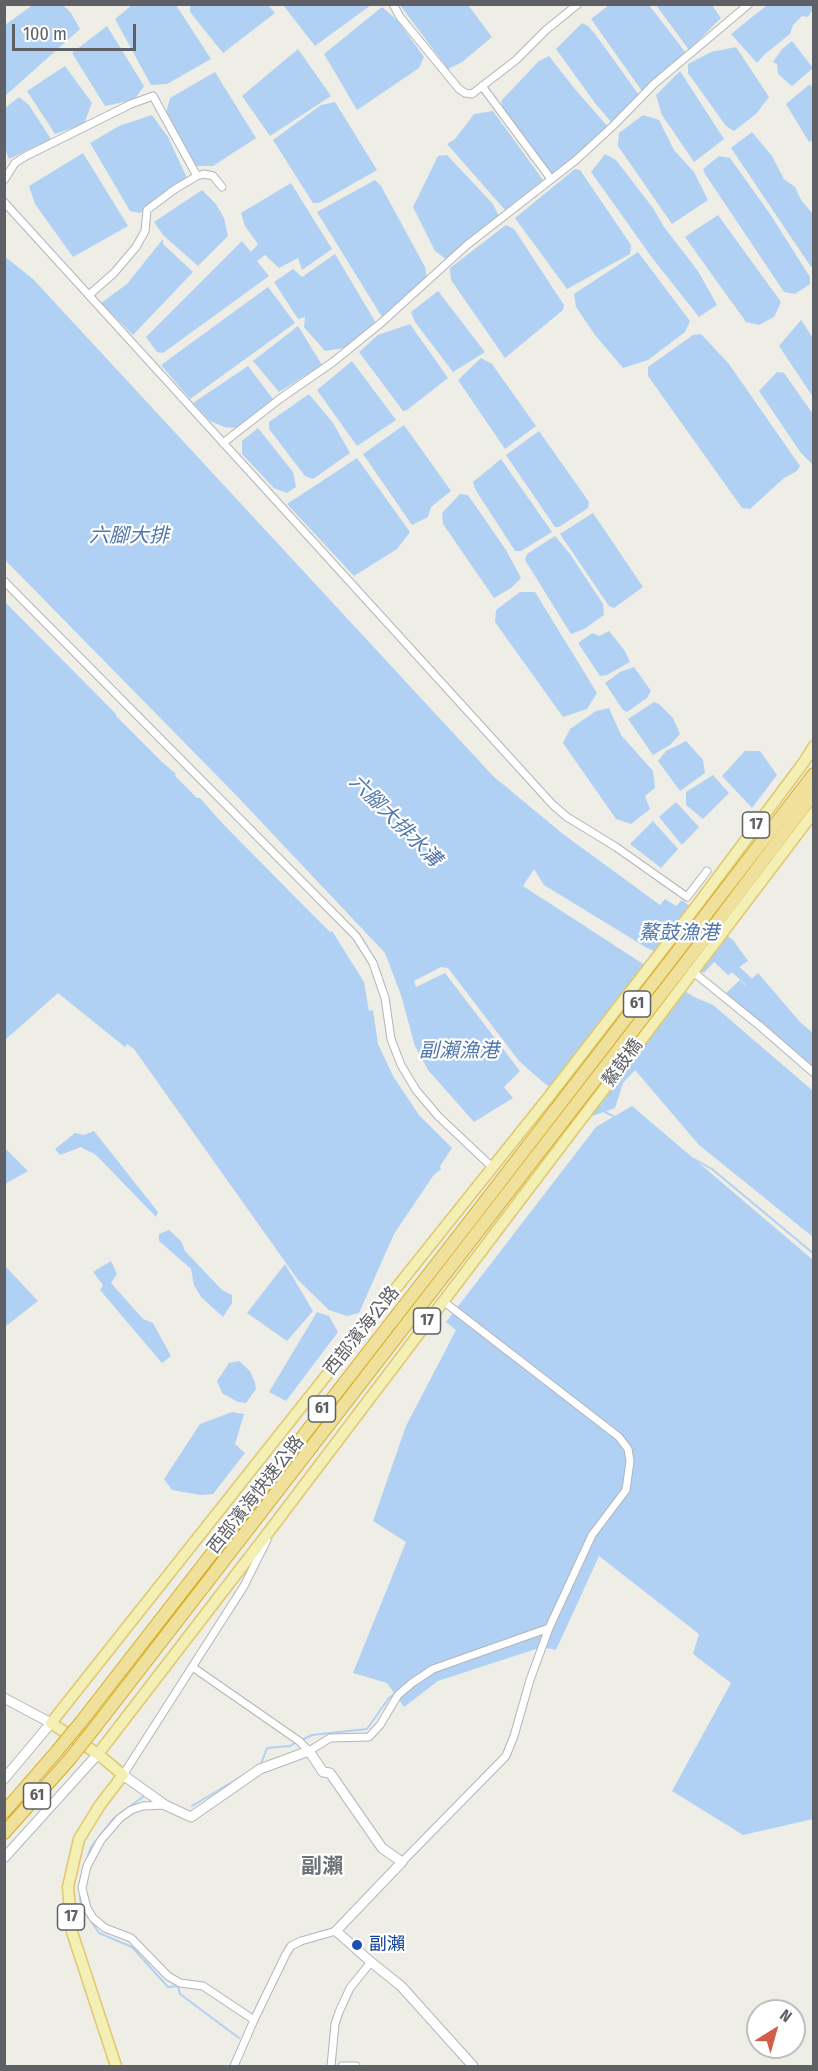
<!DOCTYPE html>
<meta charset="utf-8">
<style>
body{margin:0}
#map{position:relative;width:818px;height:2071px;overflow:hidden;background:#eeede6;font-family:"Fira Sans Condensed",sans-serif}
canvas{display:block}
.frame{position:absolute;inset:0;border:6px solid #5e6065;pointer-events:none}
.north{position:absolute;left:746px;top:1999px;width:60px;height:60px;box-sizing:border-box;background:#fff;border:2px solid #bfbfc1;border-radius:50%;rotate:37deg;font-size:16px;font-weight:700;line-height:24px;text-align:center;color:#5e6065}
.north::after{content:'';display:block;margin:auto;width:21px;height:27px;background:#d35e48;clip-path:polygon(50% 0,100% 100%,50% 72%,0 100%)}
.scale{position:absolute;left:12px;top:24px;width:124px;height:27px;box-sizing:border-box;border:3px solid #5e6065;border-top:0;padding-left:8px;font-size:18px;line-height:21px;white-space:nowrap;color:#5e6065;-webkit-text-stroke:4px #fff;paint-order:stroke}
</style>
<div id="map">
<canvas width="818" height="2071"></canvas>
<div class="frame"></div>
<div class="north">N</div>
<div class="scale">100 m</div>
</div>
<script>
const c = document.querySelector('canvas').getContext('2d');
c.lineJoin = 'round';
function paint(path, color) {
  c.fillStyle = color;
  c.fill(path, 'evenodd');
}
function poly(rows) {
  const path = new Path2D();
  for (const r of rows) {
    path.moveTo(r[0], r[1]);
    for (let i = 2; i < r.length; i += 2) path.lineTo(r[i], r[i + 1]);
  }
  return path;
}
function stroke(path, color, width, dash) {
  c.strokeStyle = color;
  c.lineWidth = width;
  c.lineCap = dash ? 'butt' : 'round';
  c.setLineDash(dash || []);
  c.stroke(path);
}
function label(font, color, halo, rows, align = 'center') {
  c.font = font + ' "Fira Sans Condensed","Noto Sans TC",sans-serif';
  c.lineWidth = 4.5;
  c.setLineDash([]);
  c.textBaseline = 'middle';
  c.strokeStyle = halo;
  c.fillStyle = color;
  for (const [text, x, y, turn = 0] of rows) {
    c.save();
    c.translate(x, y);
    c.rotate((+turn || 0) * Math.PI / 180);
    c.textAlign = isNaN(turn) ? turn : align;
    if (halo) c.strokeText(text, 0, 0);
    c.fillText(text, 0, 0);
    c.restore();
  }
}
const water = poly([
 [34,4,63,5,71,13,80,29,5,96,5,25],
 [132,5,176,5,211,59,167,84,151,85,115,19],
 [190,5,268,5,275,13,223,53,190,12],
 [283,5,371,5,315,46],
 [400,5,468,5,492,37,462,62,448,69],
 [609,5,649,5,686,53,642,91,591,19],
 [656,5,712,5,721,18,689,50],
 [812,5,813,9,808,17,802,16,793,25,790,34,765,54,757,63,731,34,767,5],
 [382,7,397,20,424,57,419,68,357,110,324,54],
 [582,23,588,26,595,34,639,95,611,122,595,103,556,49],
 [107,26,144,86,134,100,105,106,72,53],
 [792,41,813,68,792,86,778,74,777,64,773,62,782,49],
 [736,47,769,97,756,114,734,131,726,126,688,73,688,64,711,52],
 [298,49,331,96,270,136,242,96],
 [549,56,574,88,608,127,582,151,552,174,503,108,501,101,539,61],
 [65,66,92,103,84,124,55,134,27,91],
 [680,71,724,139,694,162,662,115,656,95],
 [215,72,256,138,213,166,196,166,166,113,170,98],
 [810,84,813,89,814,140,809,142,786,104],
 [19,97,29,105,51,139,9,159,5,149,5,108],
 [335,102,377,170,319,203,313,203,273,140,321,105],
 [493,111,543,180,505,210,447,144,455,139,474,114],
 [152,115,168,137,187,178,140,213,130,211,90,143,119,126],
 [643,115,659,120,674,150,694,172,708,200,672,224,618,146,619,133],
 [752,132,772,156,784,179,795,187,801,200,813,214,813,266,811,267,731,148],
 [83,153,128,226,73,257,35,204,29,186],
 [605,154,616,160,653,208,664,227,698,271,717,305,699,317,653,259,591,172],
 [447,155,493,204,499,216,447,260,435,251,413,207,438,156],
 [719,156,730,158,770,214,810,277,810,284,795,294,784,292,705,174,703,169],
 [575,169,580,170,631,245,630,254,567,289,515,218],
 [375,180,381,186,425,267,427,279,382,317,317,212],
 [291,183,332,249,302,270,298,258,279,268,265,255,257,261,269,276,163,353,157,352,146,337,242,241,251,252,258,244,245,226,241,213],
 [202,190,216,204,224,218,228,236,198,266,164,236,154,222],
 [718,215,781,302,774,317,759,325,746,322,685,237],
 [506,225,514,229,564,305,563,310,505,358,451,280,450,268],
 [163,239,163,244,193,272,133,335,101,303,127,284],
 [638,252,690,321,685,332,648,360,623,368,595,335,576,307,574,294],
 [335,254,376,323,344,348,325,351,304,327,305,317,298,319,274,282,293,269,302,277],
 [4,256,33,279,493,776,563,834,660,905,665,899,676,906,682,900,733,940,748,961,728,975,714,962,704,973,647,948,544,885,534,869,523,886,694,997,713,1005,813,1091,813,1237,699,1145,635,1070,623,1083,615,1108,592,1116,544,1083,519,1061,448,968,441,967,414,981,416,987,445,973,520,1071,504,1087,513,1098,474,1122,428,1070,415,1046,401,995,385,953,233,792,5,560],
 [268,287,295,323,190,399,161,365],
 [438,291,485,352,453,372,415,322,411,312],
 [801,320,813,338,813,397,779,346],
 [410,324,448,378,407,410,403,411,359,352,378,335],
 [298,326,322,365,279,392,253,361],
 [701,334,729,364,800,466,797,471,784,478,750,509,742,508,648,376,648,367,693,335],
 [481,358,492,364,536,426,505,449,458,380],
 [352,361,396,420,357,446,317,390],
 [248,366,273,399,237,428,224,427,210,421,193,403],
 [777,372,784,373,813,414,813,465,801,453,759,391],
 [309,394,333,423,350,453,313,479,305,476,269,429,269,422],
 [404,425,451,491,431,507,428,517,412,525,363,454],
 [258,428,293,472,296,487,287,493,274,488,242,454,242,441],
 [539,431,589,502,588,508,559,527,555,527,506,455],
 [357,458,410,532,397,549,354,576,287,504],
 [501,459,552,532,521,551,515,551,475,489,473,482],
 [460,494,468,495,506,550,521,578,511,588,494,598,443,524,442,513],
 [593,513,643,587,614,608,609,606,560,534],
 [555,536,570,554,603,604,604,615,584,629,571,634,525,560,527,554],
 [520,592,535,592,597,693,587,709,563,717,495,622,496,610],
 [5,602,115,713,117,717,161,761,176,774,175,776,197,798,200,798,223,824,297,899,330,932,332,931,364,982,369,1011,373,1010,378,1044,393,1076,419,1115,452,1148,440,1166,441,1169,433,1176,394,1234,359,1313,347,1316,329,1310,298,1280,134,1049,127,1044,125,1047,58,993,5,1040],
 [609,631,625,651,630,662,607,675,600,676,578,643,592,633,599,636],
 [634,667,651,691,647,698,627,712,623,710,605,683,620,672],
 [654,702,659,704,673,718,680,734,670,745,653,755,628,719],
 [609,708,621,735,653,771,655,788,645,796,650,809,631,824,616,819,563,743,570,729,596,711],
 [686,741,703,760,705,773,680,791,658,761,666,751],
 [745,751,760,751,777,775,752,808,722,776],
 [713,775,729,793,703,819,686,805,686,792],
 [676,802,699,827,682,845,659,817],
 [653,821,678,849,661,868,630,844],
 [758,973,800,1022,813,1033,813,1068,726,993,740,980,745,985],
 [632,1106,813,1260,813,1819,743,1835,672,1791,731,1683,693,1654,699,1634,599,1556,556,1650,542,1647,438,1681,404,1707,387,1683,353,1673,406,1542,373,1521,406,1426,456,1330,446,1322,596,1127],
 [94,1131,158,1212,156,1217,96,1155,81,1147,60,1155,55,1149,75,1133,84,1135],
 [5,1148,28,1171,5,1184,4,1184],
 [169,1230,181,1241,185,1251,222,1290,232,1295,232,1303,223,1317,201,1297,194,1285,191,1269,159,1241,159,1234],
 [111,1261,117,1274,111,1283,143,1319,153,1323,171,1356,162,1363,100,1290,103,1285,93,1272],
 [285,1264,313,1311,287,1341,247,1313],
 [5,1266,38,1301,6,1326,4,1323],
 [317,1312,329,1316,338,1332,286,1401,269,1392],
 [239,1361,250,1371,255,1383,256,1389,246,1403,238,1402,222,1393,217,1381,229,1363],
 [232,1412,244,1414,235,1444,245,1453,213,1494,201,1495,172,1490,164,1479,200,1424]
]);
const stream = poly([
 [605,1112,615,1117],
 [694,1159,712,1169,814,1254],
 [302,1740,312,1735,367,1729,389,1698,397,1692],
 [261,1764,267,1748,290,1746,297,1742],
 [192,1806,249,1772],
 [82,1873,91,1847,113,1819,144,1796],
 [81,1894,80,1900,87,1915,99,1933,132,1947,168,1987,178,1986,180,1994,239,2038]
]);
const canal = poly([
 [735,969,757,989]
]);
const street = poly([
 [393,4,400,17,459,89,465,93,472,94,516,60,546,30,578,4],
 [482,86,551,179],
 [4,180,15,163,26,156,131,104,153,96,197,176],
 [4,202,553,805,567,817,616,847,687,897,707,871],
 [89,295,114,273,136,247,145,231,147,210,175,189,197,176,204,174,213,176,222,187],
 [223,443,281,398,333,362,381,323,467,245,576,160,614,125,654,84,749,4],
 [4,581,356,936,373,963,385,998,391,1039,401,1065,416,1090,438,1116,492,1167],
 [692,971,761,1027,814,1073],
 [194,1668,299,1741,309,1751,330,1738,369,1737,380,1725,398,1695,412,1683,433,1669,549,1628],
 [123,1775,244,1586,267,1540],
 [165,1805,143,1806,131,1810,120,1818,101,1840,87,1866,82,1888,87,1908,93,1918,105,1928,131,1938,168,1976,180,1983,203,1986,254,2020],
 [402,1862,506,1756,514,1736,530,1680,549,1628,592,1535,626,1490,630,1461,628,1449,619,1437,443,1301],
 [234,2066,254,2020,286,1954,291,1946,301,1941,336,1931],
 [331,2066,335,2024,339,2012,350,1988,371,1962],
 [342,2066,356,2066]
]);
const secondary = poly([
 [4,1698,51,1723,4,1779],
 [123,1775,165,1805,191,1817,260,1769,309,1751,323,1772,330,1773,382,1848,402,1862,336,1931,371,1962,401,1986,473,2066],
 [4,1858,98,1754]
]);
const primary = poly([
 [98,1754,274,1525,814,812],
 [116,2066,72,1932,68,1887,79,1839,100,1805,123,1775,98,1754,51,1723,306,1401,551,1094,698,904,804,762,814,746]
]);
const highway = poly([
 [81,1722,470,1221,814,774],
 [93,1730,717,922,814,793],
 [4,1812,57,1751],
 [4,1833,69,1760]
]);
const highwayBridge = poly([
 [57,1751,81,1722],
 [69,1760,93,1730]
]);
const markers = [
 [357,1945,6,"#1a4fb4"]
];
const shields = [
 [756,825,27],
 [637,1004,27],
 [427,1321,27],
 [322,1409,27],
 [37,1796,27],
 [71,1917,27]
];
const shieldNames = [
 ["17",756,825],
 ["61",637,1004],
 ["17",427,1321],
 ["61",322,1409],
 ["61",37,1796],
 ["17",71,1917]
];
const streetNames = [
 ["鰲鼓橋",623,1063,-54],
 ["西部濱海公路",362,1331,-51],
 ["西部濱海快速公路",256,1495,-52]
];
const transitNames = [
 ["副瀨",369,1945]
];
const waterNames = [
 ["六腳大排",129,536],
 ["六腳大排水溝",395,821,45],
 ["鰲鼓漁港",679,933],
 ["副瀨漁港",459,1051]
];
const quarterNames = [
 ["副瀨",322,1867]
];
paint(water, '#b1d1f4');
stroke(stream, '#b1d1f4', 2);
stroke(canal, '#b1d1f4', 9);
stroke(street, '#b3b5b9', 9);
stroke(secondary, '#b5b7bc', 11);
stroke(primary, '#dfc86e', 13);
stroke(highway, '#d6ab1e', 14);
stroke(street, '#fff', 7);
stroke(secondary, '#fff', 9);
stroke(primary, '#f4efb5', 10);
stroke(highway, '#efe19c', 12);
stroke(highwayBridge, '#d6ab1e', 14, []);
stroke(highwayBridge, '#efe19c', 12);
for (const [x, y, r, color] of markers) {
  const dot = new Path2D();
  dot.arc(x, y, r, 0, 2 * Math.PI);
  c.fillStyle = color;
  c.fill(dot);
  stroke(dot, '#fff', 2);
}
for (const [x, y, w] of shields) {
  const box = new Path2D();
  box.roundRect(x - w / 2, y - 13, w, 26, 4.5);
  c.fillStyle = '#fff';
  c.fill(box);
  stroke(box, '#5e6065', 1.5);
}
label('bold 16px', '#5e6065', null, shieldNames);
label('18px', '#5e6065', '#fff', streetNames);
label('18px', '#164399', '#fff', transitNames, 'left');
label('italic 20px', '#5377ac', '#fff', waterNames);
label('bold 21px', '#6f7276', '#fff', quarterNames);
</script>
